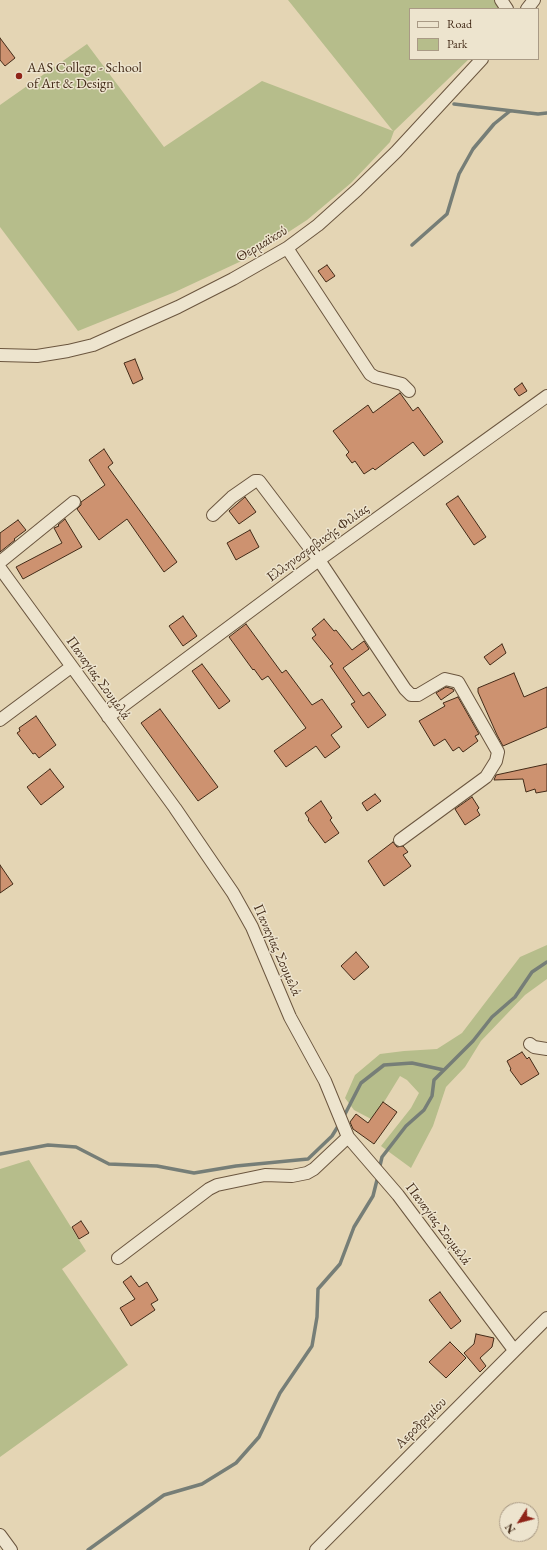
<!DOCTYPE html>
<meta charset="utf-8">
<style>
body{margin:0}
#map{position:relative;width:547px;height:1550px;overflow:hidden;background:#e4d5b4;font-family:"EB Garamond",serif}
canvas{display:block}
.legend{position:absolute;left:409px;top:8px;width:130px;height:52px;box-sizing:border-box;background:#ede4ce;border:1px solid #a99a85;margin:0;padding:5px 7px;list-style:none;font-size:12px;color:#432b18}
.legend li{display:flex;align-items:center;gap:8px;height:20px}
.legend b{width:20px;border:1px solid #a99a85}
.north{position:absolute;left:499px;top:1502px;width:40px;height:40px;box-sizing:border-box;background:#ede4ce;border:1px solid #a99a85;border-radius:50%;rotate:234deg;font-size:11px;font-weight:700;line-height:16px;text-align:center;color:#432b18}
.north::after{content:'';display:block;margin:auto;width:14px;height:18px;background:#8f2418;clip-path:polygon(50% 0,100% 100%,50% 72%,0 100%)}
</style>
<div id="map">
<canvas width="547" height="1550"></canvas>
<ul class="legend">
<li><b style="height:5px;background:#ede4ce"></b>Road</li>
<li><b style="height:11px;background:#b6bd8b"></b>Park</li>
</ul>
<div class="north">N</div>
</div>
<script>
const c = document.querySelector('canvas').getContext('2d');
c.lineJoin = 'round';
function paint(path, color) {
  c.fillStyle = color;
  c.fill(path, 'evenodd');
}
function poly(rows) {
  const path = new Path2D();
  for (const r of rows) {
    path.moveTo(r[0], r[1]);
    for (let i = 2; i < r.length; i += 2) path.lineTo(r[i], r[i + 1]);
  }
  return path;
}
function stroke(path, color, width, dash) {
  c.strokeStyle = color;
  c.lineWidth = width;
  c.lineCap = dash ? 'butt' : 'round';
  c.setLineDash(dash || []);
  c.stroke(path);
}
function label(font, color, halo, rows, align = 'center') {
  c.font = font + ' "EB Garamond",serif';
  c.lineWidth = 3;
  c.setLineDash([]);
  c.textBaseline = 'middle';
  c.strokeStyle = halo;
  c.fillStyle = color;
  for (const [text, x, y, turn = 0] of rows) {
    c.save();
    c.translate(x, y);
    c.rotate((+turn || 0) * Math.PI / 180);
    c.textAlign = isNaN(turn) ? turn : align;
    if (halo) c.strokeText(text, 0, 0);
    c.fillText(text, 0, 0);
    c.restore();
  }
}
const green = poly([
 [288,0,495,0,500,9,410,9,410,59,469,59,394,131,390,142,351,183,307,220,250,257,175,292,78,331,0,227,0,105,87,44,164,147,262,81,393,131],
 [547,945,547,979,525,995,481,1041,465,1067,446,1087,433,1126,411,1168,381,1146,411,1108,419,1093,407,1080,400,1076,373,1120,354,1110,345,1098,355,1075,380,1054,404,1051,437,1049,462,1033,520,957],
 [29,1160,86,1251,62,1269,128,1365,0,1457,0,1169]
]);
const stream = poly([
 [454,104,538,114,547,113],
 [412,245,447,214,459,174,473,149,494,124,510,111],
 [343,1118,361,1083,384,1065,412,1063,444,1070],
 [0,1154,48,1145,76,1147,109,1164,157,1166,194,1173,236,1166,308,1159,332,1136,340,1123],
 [379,1170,382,1157,406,1126,424,1110,432,1096,434,1080,473,1041,492,1017,515,997,532,972,547,962],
 [88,1550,164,1495,202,1484,236,1463,259,1437,280,1393,312,1346,317,1317,318,1289,340,1264,354,1227,373,1196,378,1176]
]);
const building = poly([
 [0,38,15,58,5,66,0,60,0,38],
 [327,265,335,276,326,282,318,271,327,265],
 [135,359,143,379,133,384,124,363,135,359],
 [522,383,527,391,519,396,514,389,522,383],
 [400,393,413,411,418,407,443,442,424,456,413,442,375,470,373,468,364,474,355,461,352,463,346,455,349,452,333,431,368,405,373,413,400,393],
 [104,449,113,463,108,467,177,562,164,572,127,519,99,540,77,509,81,505,81,502,105,485,89,460,104,449],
 [458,496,486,537,474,545,446,504,458,496],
 [245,497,256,512,239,524,229,511,245,497],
 [65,519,82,547,23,579,16,567,62,543,54,528,59,526,58,525,65,519],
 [18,520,26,530,14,539,15,540,0,552,0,533,18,520],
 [250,530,259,547,236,560,227,543,250,530],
 [183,616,197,636,183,646,169,626,183,616],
 [324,619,334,631,336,630,352,650,364,641,369,649,343,668,363,696,369,692,386,715,368,728,351,704,355,702,330,666,333,664,312,638,316,635,312,629,324,619],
 [246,624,282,673,286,670,312,705,322,699,342,727,331,735,340,747,325,758,316,746,286,767,274,751,306,728,268,676,262,680,254,669,253,670,229,637,246,624],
 [502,644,506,653,490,665,484,657,502,644],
 [202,664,230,701,219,709,192,671,202,664],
 [514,673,524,697,547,687,547,727,503,746,497,735,478,692,478,688,514,673],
 [446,687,453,689,454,691,441,700,436,693,446,687],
 [458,697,479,734,475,736,478,741,463,752,459,747,453,751,445,739,434,746,419,721,445,706,443,703,458,697],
 [160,709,218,787,198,801,141,723,160,709],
 [36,716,56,745,39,758,35,753,33,754,17,733,20,731,19,728,36,716],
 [547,764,547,791,536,793,535,789,526,792,523,779,494,780,496,775,547,764],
 [50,769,64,787,41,805,27,787,50,769],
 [375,794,381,801,367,811,362,803,375,794],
 [472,797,479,808,477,810,480,815,465,825,455,809,472,797],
 [321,801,332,818,330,820,339,833,325,843,308,820,309,819,305,813,321,801],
 [393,842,397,847,403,846,408,852,403,855,411,866,384,886,368,861,393,842],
 [0,865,13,884,0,893,0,865],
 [356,952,369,967,354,980,341,966,356,952],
 [522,1052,527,1059,529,1057,539,1074,521,1085,510,1070,511,1069,507,1061,522,1052],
 [383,1102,397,1112,374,1144,353,1129,350,1122,356,1114,368,1123,383,1102],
 [81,1221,89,1233,79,1239,72,1227,81,1221],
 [131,1276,139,1287,147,1282,158,1300,151,1304,155,1310,131,1326,120,1308,135,1299,123,1282,131,1276],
 [440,1292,461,1321,451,1329,429,1300,440,1292],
 [476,1334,494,1338,492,1347,480,1358,486,1366,480,1372,464,1353,474,1344,476,1334],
 [450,1342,466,1358,446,1378,429,1362,450,1342]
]);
const minor = poly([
 [501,0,507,9],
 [527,9,534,0],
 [287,248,370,374,375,377,402,384,409,391],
 [0,355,37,356,68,351,93,345,178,307,233,279,287,248,318,225,357,190,396,152,482,59],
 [213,515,232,497,255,481,259,481,319,560,405,689,411,695,418,695,445,679,458,682,498,752,496,761,486,777,400,840],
 [0,562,74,502],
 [0,568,175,808,233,893,252,927,290,1017,325,1081,348,1137,398,1195,514,1350],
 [108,717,319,560,547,396],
 [0,720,71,667],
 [530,1044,534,1047,547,1049],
 [118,1258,209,1189,217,1185,265,1175,292,1176,307,1173,314,1169,348,1137],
 [0,1535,11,1550],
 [316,1550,547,1318]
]);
const markers = [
 [19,76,4,"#8f2418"]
];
const poiNames = [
 ["AAS College - School",27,68],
 ["of Art & Design",27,84]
];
const streetNames = [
 ["Θερμαϊκού",262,244,-31],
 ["Ελληνοσερβικής Φιλίας",318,543,-36],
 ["Παναγίας Σουμελά",98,678,54],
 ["Παναγίας Σουμελά",277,950,66],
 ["Παναγίας Σουμελά",438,1224,53],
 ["Αεροδρομίου",421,1423,-45]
];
paint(green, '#b6bd8b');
stroke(stream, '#767e77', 3.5);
paint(building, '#cd9270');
stroke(building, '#432b18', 1);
stroke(minor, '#6b563f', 14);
stroke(minor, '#ede4ce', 12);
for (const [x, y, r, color] of markers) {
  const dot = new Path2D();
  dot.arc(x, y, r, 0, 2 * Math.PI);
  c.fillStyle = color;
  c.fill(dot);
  stroke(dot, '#ede4ce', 1.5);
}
label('14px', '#432b18', '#ede4ce', poiNames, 'left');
label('14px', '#432b18', '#ede4ce', streetNames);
</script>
